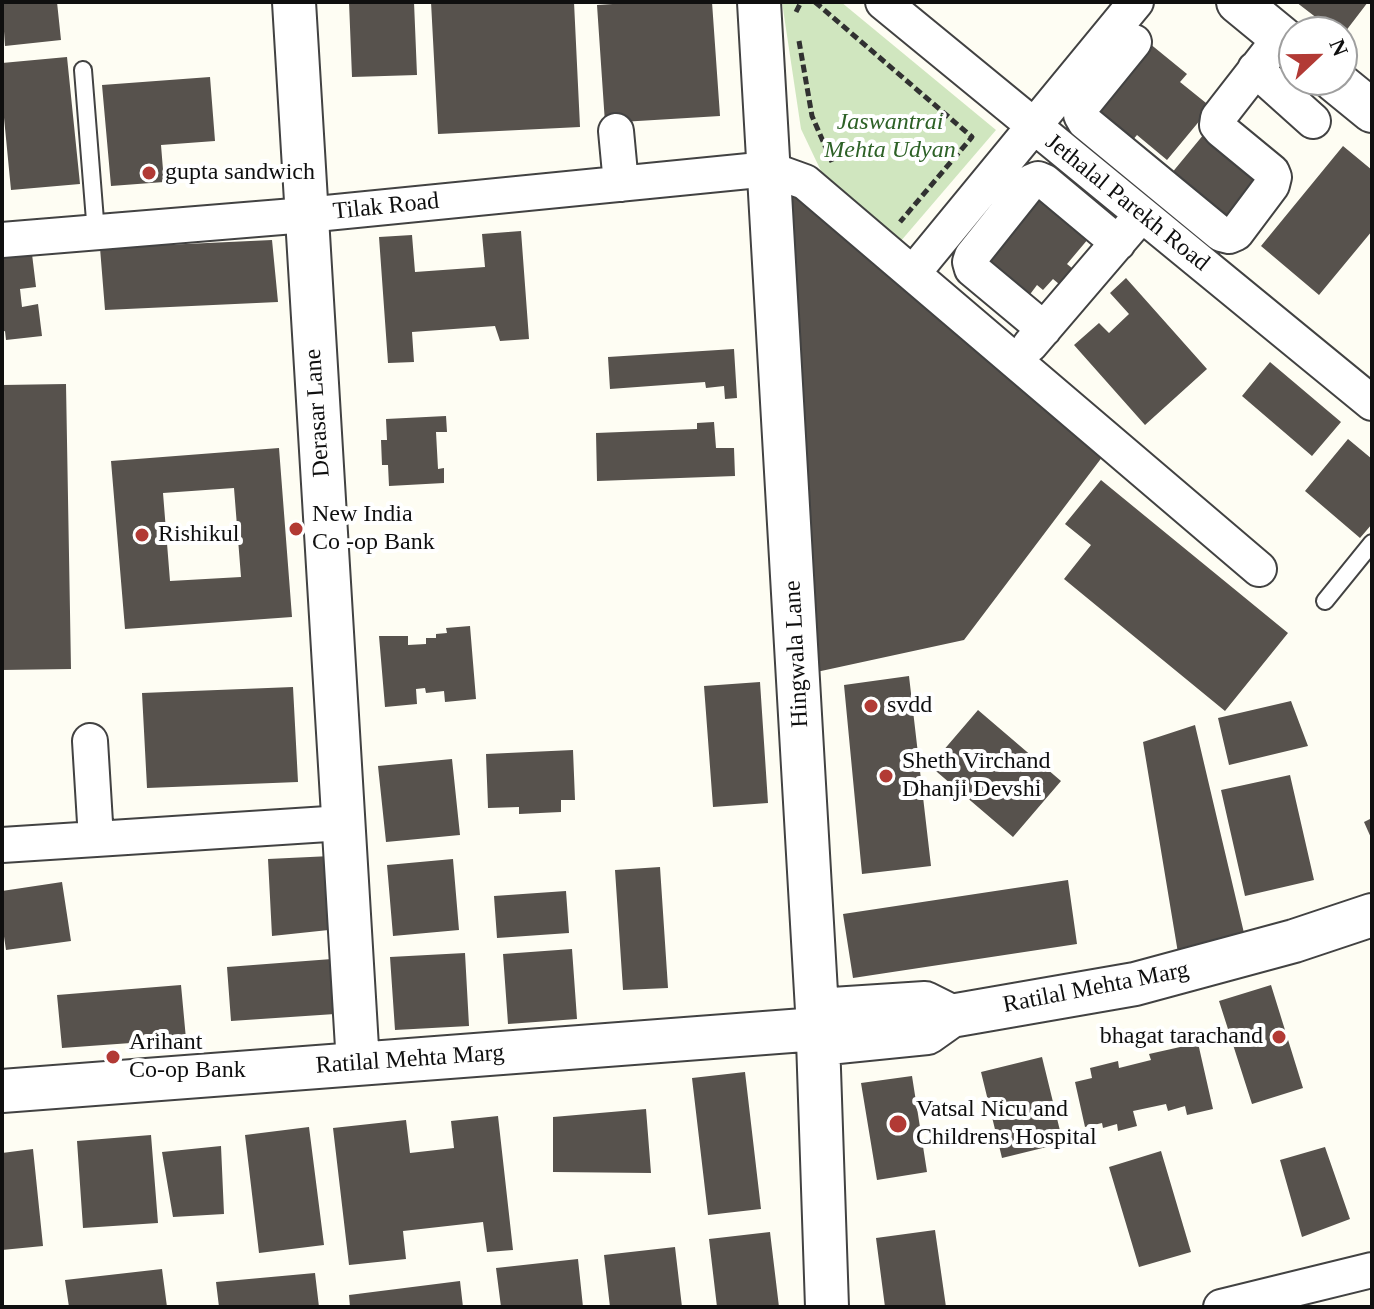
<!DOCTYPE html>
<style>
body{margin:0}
#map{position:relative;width:1374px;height:1309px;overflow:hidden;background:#fefdf3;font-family:Georgia,serif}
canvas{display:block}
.frame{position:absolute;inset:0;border:4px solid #0f0f0f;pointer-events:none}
.north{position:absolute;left:1278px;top:16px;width:80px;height:80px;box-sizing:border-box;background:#fff;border:2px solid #9f9f9f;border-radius:50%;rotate:68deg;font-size:22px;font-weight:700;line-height:32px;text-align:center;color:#0f0f0f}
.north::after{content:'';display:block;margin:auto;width:28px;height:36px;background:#b23a35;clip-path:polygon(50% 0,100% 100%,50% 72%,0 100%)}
</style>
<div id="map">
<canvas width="1374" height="1309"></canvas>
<div class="frame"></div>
<div class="north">N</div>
</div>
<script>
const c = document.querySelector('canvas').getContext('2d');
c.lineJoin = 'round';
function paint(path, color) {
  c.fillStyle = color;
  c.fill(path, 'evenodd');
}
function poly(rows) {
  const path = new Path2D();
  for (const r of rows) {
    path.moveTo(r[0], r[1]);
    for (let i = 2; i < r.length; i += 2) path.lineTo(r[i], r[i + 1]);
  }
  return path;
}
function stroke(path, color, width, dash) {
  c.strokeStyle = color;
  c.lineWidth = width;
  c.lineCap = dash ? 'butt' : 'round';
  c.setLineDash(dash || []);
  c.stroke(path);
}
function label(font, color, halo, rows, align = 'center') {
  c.font = font + ' Georgia,serif';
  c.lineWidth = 8;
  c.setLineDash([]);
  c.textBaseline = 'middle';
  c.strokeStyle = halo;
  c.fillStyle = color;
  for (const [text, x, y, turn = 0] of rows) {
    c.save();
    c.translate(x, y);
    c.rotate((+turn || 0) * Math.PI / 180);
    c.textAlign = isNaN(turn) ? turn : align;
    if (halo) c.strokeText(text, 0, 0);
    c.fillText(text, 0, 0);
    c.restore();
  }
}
const green = poly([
 [782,2,841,2,996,130,900,242,821,171,801,129]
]);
const building = poly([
 [2,2,57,2,61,40,5,46],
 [349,2,414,2,417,75,352,77],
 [431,2,574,2,580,127,438,134],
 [644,2,712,2,720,116,605,123,597,5],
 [1296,2,1368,2,1342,36,1342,32,1335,32],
 [1149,43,1187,74,1180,82,1211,107,1167,160,1137,135,1126,148,1089,116],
 [67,57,80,184,11,190,2,97,2,63],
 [210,77,215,141,161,145,164,182,111,186,102,85],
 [1204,134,1263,183,1226,230,1166,180],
 [1343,146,1372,170,1372,231,1319,295,1261,246],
 [770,181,805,182,1112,444,964,640,798,676],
 [1038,185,1094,232,1067,264,1078,273,1065,289,1053,279,1043,290,1037,285,1025,301,976,261],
 [521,231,529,339,500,341,495,326,412,332,414,362,388,363,379,237,412,235,415,272,485,267,482,234],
 [272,240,278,302,105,310,100,248],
 [32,254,36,287,20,289,22,307,38,304,42,336,6,340,5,331,2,332,2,258],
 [1126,278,1207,369,1145,425,1074,345,1099,323,1109,333,1129,314,1110,293],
 [734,349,737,398,725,399,724,386,706,388,705,382,610,389,608,357],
 [1270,362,1341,422,1312,456,1242,396],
 [66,384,71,669,2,670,2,385],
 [446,416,447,432,436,432,438,469,444,468,444,483,389,486,388,465,382,465,381,440,387,440,386,419],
 [714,422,716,448,734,448,735,476,597,481,596,433,697,429,697,423],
 [1348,439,1372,459,1372,524,1360,538,1305,491],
 [279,448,292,617,125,629,111,461],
 [234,488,241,577,170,581,163,493],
 [1101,480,1288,633,1225,711,1064,579,1091,545,1065,524],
 [470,626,476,699,445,702,444,691,426,693,425,688,416,689,417,704,385,707,379,636,408,636,408,645,426,644,426,638,436,638,436,634,447,633,446,628],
 [909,676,931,866,862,874,844,685],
 [760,682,768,803,713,807,704,686],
 [293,687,298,782,147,788,142,693],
 [1291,701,1308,746,1229,765,1218,718],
 [978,710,1061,781,1013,837,930,766],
 [1195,725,1244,933,1178,953,1143,742],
 [573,750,575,800,561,800,561,812,519,814,519,807,488,808,486,754],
 [452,759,460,835,386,842,378,766],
 [1290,775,1314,880,1245,896,1221,790],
 [1372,818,1372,840,1364,822],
 [331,856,338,929,272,936,268,859],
 [453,859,459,930,393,936,387,865],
 [660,867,668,988,623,990,615,870],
 [1068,880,1077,944,853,978,843,914],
 [62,882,71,941,6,950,2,923,2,891],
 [566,891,569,933,497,938,494,896],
 [572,949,577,1019,508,1024,503,954],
 [465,953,469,1026,395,1030,390,957],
 [332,959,335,1014,231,1021,227,967],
 [181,985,186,1039,62,1048,57,995],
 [1271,985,1303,1088,1252,1104,1219,1001],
 [1198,1043,1213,1109,1187,1115,1185,1106,1168,1111,1166,1104,1133,1111,1137,1126,1118,1131,1117,1124,1103,1128,1102,1123,1085,1127,1075,1082,1092,1078,1090,1068,1118,1061,1119,1068,1151,1060,1149,1054],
 [1042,1057,1063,1143,1002,1158,981,1072],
 [745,1072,761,1209,708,1215,692,1078],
 [912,1076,927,1172,877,1180,861,1083],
 [646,1109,651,1173,553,1172,553,1117],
 [498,1116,513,1250,487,1252,483,1222,403,1231,406,1259,349,1265,333,1128,406,1120,410,1153,454,1148,451,1121],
 [309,1127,324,1245,259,1253,245,1135],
 [151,1135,158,1223,83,1228,77,1141],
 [221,1146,224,1214,173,1217,162,1152],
 [1325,1147,1350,1219,1302,1237,1280,1160],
 [33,1149,43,1246,2,1250,2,1153],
 [1161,1151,1191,1252,1139,1267,1109,1167],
 [935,1230,946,1307,885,1307,876,1238],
 [770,1232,779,1307,717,1307,709,1239],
 [675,1247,682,1307,610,1307,604,1255],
 [578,1259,583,1307,501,1307,496,1268],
 [162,1269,167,1307,69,1307,65,1280],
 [315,1273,319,1307,219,1307,216,1282],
 [460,1281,463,1307,350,1307,349,1295]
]);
const path = poly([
 [815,2,972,137,900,222],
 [796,12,801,2],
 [799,41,812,116,832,162]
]);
const service = poly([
 [83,70,96,233],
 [1325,601,1372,543]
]);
const minor = poly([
 [883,2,1372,403],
 [1134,42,1082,106,1081,115,1085,122,1221,234,1229,236,1236,233,1272,185,1274,177,1272,172,1221,130,1217,125,1218,118,1281,37],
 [1255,69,1313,121],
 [616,131,621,184],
 [2,240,306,215,769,169,805,182,1259,569],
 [913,273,1136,2],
 [1044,329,972,269,970,262,972,256,1031,182,1038,179,1045,182,1118,243],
 [1030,345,1131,227],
 [90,741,96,839,343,823],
 [2,845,96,839],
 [1221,1307,1372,1270]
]);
const tertiary = poly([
 [294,2,358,1064],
 [759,2,817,1010,827,1307],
 [1238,2,1294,48],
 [1334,80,1372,111],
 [817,1010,925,1003,951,1016,1135,984,1294,941,1372,915],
 [818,1044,927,1033,951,1016],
 [2,1091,817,1029]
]);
const markers = [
 [149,173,8,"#b23a35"],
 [296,529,8,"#b23a35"],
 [142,535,8,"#b23a35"],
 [871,706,8,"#b23a35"],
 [886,776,8,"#b23a35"],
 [1279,1037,8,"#b23a35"],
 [113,1057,8,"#b23a35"],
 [898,1124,10,"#b23a35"]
];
const parkNames = [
 ["Jaswantrai",890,123],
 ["Mehta Udyan",890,151]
];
const poiNames = [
 ["gupta sandwich",165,173],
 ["New India",312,515],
 ["Co -op Bank",312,543],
 ["Rishikul",158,535],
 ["svdd",887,706],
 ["Sheth Virchand",902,762],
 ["Dhanji Devshi",902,790],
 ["bhagat tarachand",1263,1037,"right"],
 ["Arihant",129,1043],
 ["Co-op Bank",129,1071],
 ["Vatsal Nicu and",916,1110],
 ["Childrens Hospital",916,1138]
];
const streetNames = [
 ["Jethalal Parekh Road",1127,203,39],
 ["Tilak Road",386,207,-6],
 ["Derasar Lane",318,413,-94],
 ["Hingwala Lane",797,654,-93],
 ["Ratilal Mehta Marg",1096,988,-11],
 ["Ratilal Mehta Marg",410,1060,-4]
];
paint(green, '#d0e6bf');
paint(building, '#57524d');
stroke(service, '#424242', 20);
stroke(minor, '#424242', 38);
stroke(tertiary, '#424242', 46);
stroke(path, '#313131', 5, [8, 4]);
stroke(service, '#fff', 16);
stroke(minor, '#fff', 34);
stroke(tertiary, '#fff', 42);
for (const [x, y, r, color] of markers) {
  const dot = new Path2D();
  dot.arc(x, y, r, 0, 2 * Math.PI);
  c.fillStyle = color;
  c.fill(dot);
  stroke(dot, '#fff', 3);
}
label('italic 24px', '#2d6126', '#fff', parkNames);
label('24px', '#0f0f0f', '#fff', poiNames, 'left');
label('24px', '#0f0f0f', '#fff', streetNames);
</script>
